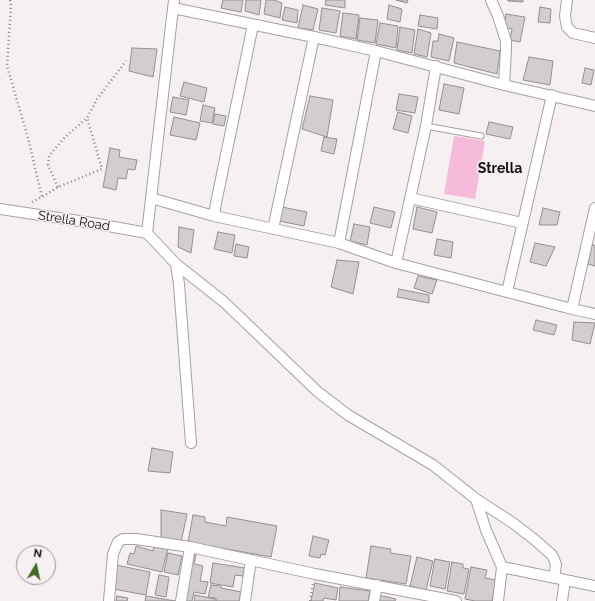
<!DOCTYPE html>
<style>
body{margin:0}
#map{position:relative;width:595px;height:601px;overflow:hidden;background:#f7f0f3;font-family:Raleway,sans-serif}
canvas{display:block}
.north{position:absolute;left:16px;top:545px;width:40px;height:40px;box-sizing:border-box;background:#f7f0f3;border:1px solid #9c9799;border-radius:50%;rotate:9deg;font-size:11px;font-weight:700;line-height:16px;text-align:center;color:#131112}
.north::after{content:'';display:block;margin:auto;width:14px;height:18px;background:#426b27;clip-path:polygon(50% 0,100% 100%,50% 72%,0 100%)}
</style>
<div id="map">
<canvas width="595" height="601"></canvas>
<div class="north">N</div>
</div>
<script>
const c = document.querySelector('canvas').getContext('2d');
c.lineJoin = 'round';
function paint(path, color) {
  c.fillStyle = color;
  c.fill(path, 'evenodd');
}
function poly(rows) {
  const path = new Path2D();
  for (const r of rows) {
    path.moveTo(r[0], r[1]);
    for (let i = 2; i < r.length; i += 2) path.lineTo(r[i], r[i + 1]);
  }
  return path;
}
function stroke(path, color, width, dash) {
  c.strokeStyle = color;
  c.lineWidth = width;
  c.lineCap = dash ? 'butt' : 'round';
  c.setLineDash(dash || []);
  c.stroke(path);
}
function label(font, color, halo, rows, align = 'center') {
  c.font = font + ' Raleway,sans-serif';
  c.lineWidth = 3;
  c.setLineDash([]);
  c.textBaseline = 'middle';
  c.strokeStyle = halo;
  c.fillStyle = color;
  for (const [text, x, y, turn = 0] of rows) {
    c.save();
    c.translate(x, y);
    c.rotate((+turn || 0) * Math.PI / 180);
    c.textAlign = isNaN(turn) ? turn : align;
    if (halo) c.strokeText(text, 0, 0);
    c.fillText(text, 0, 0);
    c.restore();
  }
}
const green = poly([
 [454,136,485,141,475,199,444,194]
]);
const building = poly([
 [223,0,243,0,241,12,221,8,223,0],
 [246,0,261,0,259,15,245,11,246,0],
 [266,0,274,0,282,3,280,18,264,14,266,0],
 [326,0,345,0,345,8,325,5,326,0],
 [396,0,408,0,407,3,396,0],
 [508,0,523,0,523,2,508,1,508,0],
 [303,5,318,9,313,30,298,28,303,5],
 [389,5,402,9,400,22,387,19,389,5],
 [285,7,298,10,297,23,282,20,285,7],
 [540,7,551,9,550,23,538,22,540,7],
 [322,8,340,11,336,33,319,30,322,8],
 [343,13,359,15,356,39,340,36,343,13],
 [506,14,525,17,520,42,510,40,512,29,504,27,506,14],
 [420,15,438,18,437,29,418,26,420,15],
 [360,18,378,20,375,43,357,40,360,18],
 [380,23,398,26,396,48,376,44,380,23],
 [400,27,415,30,412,53,397,50,400,27],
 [418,29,431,33,427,57,414,54,418,29],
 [439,34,454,38,449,61,431,57,433,41,438,41,439,34],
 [457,42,500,51,497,74,454,63,457,42],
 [132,48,157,49,153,77,129,71,132,48],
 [529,57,553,61,550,85,523,80,529,57],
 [585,68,594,70,591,85,582,83,585,68],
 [184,82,207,88,204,102,180,96,184,82],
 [444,84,464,88,459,114,439,110,444,84],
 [399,94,418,97,415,113,396,110,399,94],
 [310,96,333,100,327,137,302,129,310,96],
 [173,97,189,100,186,115,170,112,173,97],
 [203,105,215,108,212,123,200,121,203,105],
 [398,112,412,116,408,133,393,129,398,112],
 [215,114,226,116,224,126,213,124,215,114],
 [174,117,200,123,196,140,170,135,174,117],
 [489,122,513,127,510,139,486,134,489,122],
 [324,137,337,139,334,154,321,151,324,137],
 [110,148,120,150,119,157,137,160,135,170,128,169,126,179,118,178,116,190,103,187,110,148],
 [282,207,307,212,304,226,279,221,282,207],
 [374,207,395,212,391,228,370,223,374,207],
 [417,207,437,212,432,233,413,229,417,207],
 [543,208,560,212,557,225,539,225,543,208],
 [354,224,370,227,367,245,350,241,354,224],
 [179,227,194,230,191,253,178,247,179,227],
 [218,232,235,235,232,253,214,249,218,232],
 [437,239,453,242,451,258,434,255,437,239],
 [535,243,555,247,546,266,530,262,535,243],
 [236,244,249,247,247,258,234,256,236,244],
 [592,245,595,245,595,266,588,264,592,245],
 [337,260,359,262,353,294,331,287,337,260],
 [418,276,437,280,432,294,414,288,418,276],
 [399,289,429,295,429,303,397,297,399,289],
 [536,320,557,325,554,335,533,330,536,320],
 [574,322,595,323,590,344,572,340,574,322],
 [152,448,173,452,170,473,148,471,152,448],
 [161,510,187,514,181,542,161,538,161,510],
 [193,515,205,517,205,522,226,526,227,517,277,526,271,557,188,542,193,515],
 [313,536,329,540,325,555,321,554,320,558,309,556,313,536],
 [154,545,168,548,162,572,127,564,130,553,134,554,136,546,153,551,154,545],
 [371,546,391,549,390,553,411,556,406,584,366,578,371,546],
 [168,553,182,556,178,575,164,572,168,553],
 [190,554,196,555,194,564,203,566,200,581,208,582,205,594,194,592,192,601,184,601,190,554],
 [417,557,433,561,426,590,410,586,417,557],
 [435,559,450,562,445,589,430,586,435,559],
 [452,562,463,564,463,568,469,569,464,594,447,591,452,562],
 [213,563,245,568,243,576,235,575,233,587,210,583,213,563],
 [116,565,150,572,146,595,113,589,116,565],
 [471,567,487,570,485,578,496,580,492,601,475,601,465,599,471,567],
 [159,575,169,577,166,597,155,595,159,575],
 [315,583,338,588,336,600,324,598,323,601,311,601,315,583],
 [211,585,221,586,221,588,241,592,239,601,216,601,216,598,208,597,211,585],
 [340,587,370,591,368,601,339,601,340,587],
 [195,595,215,599,215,601,194,601,195,595],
 [378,595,396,599,395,601,377,601,378,595],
 [117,596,128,598,127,601,116,601,117,596],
 [146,596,175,601,145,601,146,596]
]);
const path = poly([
 [10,0,11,5,7,66,28,138,42,197],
 [58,187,48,165,49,156,65,137,87,118,97,99,126,61],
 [32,202,42,197,58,187,102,169,87,118],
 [310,601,313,584]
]);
const service = poly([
 [426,126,481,136]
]);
const minor = poly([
 [491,0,498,16,506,41,506,50,504,85],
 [567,0,565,16,567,27,573,33,595,38],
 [173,8,314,37,376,51,504,85,595,106],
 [151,198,214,216,339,243,396,263,572,309,595,314],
 [410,198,522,223],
 [0,209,92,223,147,233],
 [214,216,216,203,253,25],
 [273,229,314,37],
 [147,233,176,264,224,302,318,392,348,415,433,465,476,499,513,523,535,540,552,555,554,559,556,565,554,578],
 [147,233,174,0],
 [339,243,376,51],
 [396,263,426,126,436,66],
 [176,264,179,284,191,443],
 [507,292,552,95],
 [572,309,595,208],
 [476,499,486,530,502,567,498,601],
 [502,567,595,586],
 [109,601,113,554,118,542,123,539,136,539,190,547,315,574,456,601],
 [181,601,190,547],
 [245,601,251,560],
 [374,601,377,585],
 [562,601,565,580]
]);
const streetNames = [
 ["Strella Road",74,221,9]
];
const neighbourhoodNames = [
 ["Strella",500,169]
];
paint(green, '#f6badb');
paint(building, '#d4cdd0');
stroke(building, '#958e92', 1);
stroke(service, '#a6a0a3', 7);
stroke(minor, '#a6a0a3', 12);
stroke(path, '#8b8688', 2.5, [1, 3]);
stroke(service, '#fff', 5);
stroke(minor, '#fff', 10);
label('13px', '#131112', '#f7f0f3', streetNames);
label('bold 14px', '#131112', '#f7f0f3', neighbourhoodNames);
</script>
